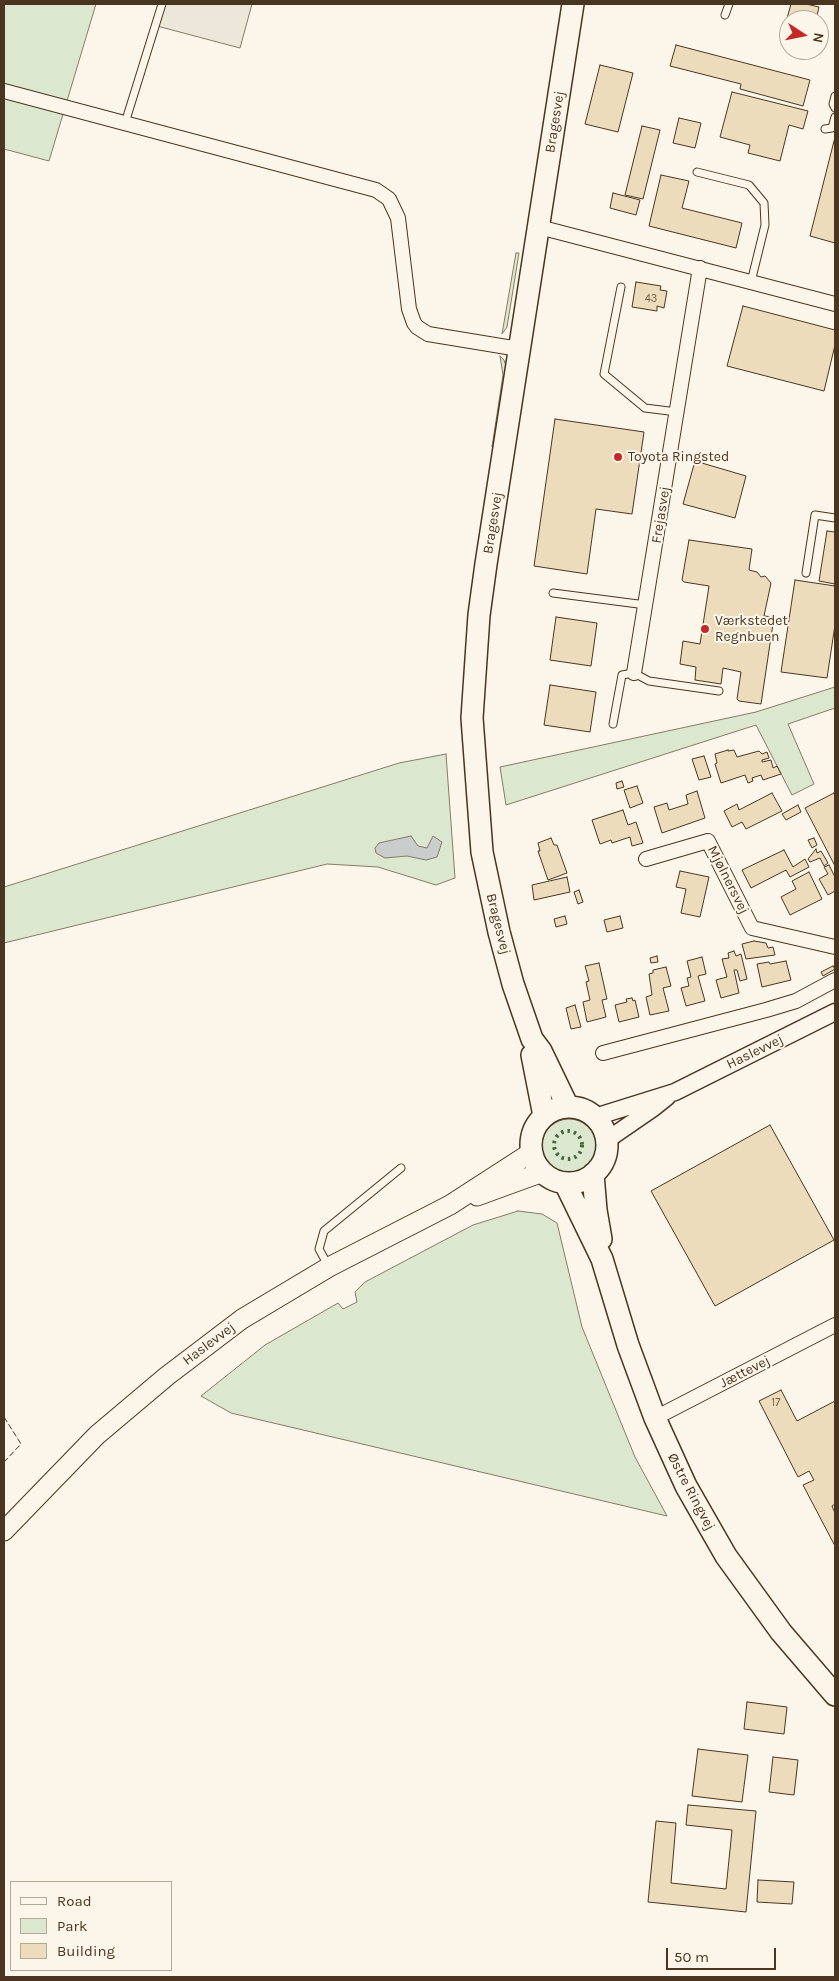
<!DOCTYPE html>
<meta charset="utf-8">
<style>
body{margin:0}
#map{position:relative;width:839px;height:1981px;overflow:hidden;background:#fbf6e9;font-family:Karla,sans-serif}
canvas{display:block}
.frame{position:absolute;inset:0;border:5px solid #4a3520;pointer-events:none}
.legend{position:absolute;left:10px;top:1881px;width:162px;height:90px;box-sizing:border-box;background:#fbf6e9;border:1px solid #b4a999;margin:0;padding:6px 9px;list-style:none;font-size:15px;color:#4a3520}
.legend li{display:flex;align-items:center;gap:10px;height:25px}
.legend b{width:25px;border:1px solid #b4a999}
.north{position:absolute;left:779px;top:10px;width:50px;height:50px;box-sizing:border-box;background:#fbf6e9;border:1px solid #b4a999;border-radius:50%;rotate:101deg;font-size:14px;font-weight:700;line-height:20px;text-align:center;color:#4a3520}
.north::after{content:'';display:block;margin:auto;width:18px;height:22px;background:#c62828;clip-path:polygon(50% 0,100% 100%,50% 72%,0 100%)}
.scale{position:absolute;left:666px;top:1948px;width:110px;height:22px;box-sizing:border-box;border:2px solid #4a3520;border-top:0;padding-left:6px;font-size:15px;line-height:18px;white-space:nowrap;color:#4a3520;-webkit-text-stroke:4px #fbf6e9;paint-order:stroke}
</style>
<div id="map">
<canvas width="839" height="1981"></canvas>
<div class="frame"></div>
<ul class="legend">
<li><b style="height:6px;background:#fbf6e9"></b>Road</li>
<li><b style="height:14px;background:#dce7d0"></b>Park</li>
<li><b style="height:14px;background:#ecdcbc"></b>Building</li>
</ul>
<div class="north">N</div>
<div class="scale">50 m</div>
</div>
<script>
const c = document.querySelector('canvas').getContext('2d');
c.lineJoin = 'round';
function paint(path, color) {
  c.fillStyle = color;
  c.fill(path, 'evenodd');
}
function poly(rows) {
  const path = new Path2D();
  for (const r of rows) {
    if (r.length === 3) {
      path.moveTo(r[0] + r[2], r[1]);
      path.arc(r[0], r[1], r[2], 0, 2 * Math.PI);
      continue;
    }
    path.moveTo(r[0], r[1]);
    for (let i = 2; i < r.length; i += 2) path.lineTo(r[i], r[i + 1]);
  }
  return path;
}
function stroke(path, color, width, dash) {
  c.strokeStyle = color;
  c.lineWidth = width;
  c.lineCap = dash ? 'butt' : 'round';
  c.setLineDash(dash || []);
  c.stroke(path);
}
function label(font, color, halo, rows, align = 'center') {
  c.font = font + ' Karla,sans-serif';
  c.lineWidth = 4;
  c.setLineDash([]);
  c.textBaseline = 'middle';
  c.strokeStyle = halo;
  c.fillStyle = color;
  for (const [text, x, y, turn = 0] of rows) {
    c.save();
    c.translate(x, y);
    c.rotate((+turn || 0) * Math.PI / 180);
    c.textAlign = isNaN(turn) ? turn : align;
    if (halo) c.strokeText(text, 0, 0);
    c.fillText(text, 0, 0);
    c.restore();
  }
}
const green = poly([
 [4,4,96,4,49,161,4,149,4,4],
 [516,253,519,253,507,327,502,334,516,253],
 [500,356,504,360,507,369,496,430,492,447,503,375,500,356],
 [835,687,835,708,788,724,814,784,792,795,756,725,506,805,500,767,756,712,835,687],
 [446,754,455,878,436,885,378,867,327,864,4,943,4,887,399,763,446,754],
 [569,1146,27],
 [518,1211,542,1214,557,1223,582,1327,635,1457,667,1516,231,1413,201,1396,265,1345,338,1303,343,1309,357,1302,355,1292,365,1282,473,1225,518,1211]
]);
const parking = poly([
 [163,4,252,4,240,48,157,26,163,4]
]);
const water = poly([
 [411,836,418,846,427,848,433,836,442,842,437,857,426,860,407,856,385,858,376,853,375,848,379,843,411,836]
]);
const building = poly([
 [791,4,806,4,819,7,816,20,789,20,789,23,786,22,791,4],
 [676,45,810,80,803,106,740,89,741,84,670,66,676,45],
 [600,65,633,73,618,132,585,124,600,65],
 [732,92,808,111,803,129,789,125,780,161,748,153,750,145,720,137,732,92],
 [679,118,701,123,695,148,673,143,679,118],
 [642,126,660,130,643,199,625,195,642,126],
 [835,137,835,243,810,236,835,137],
 [661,175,689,181,682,208,742,223,736,248,649,226,661,175],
 [613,193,640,200,636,215,610,208,613,193],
 [636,282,661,286,660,290,667,291,664,308,657,306,657,311,632,307,636,282],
 [743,306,835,330,835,345,824,391,727,366,743,306],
 [555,419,644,432,632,514,596,509,587,574,534,566,555,419],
 [695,461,746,476,735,518,683,504,695,461],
 [827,531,835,532,835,584,819,581,827,531],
 [689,540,752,549,749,570,757,572,761,577,765,576,771,583,764,616,774,617,761,704,739,701,737,699,741,672,723,668,721,684,695,680,696,667,680,664,683,641,700,644,709,586,684,582,682,580,689,540],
 [795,580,835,586,835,625,827,678,781,672,795,580],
 [556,617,597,623,591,666,550,660,556,617],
 [550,685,596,692,590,732,544,725,550,685],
 [728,750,728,751,734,750,737,757,759,751,762,754,767,752,769,758,762,760,762,762,771,760,773,768,777,766,781,774,763,780,761,775,752,778,753,781,748,783,745,775,721,783,715,764,717,763,715,754,728,750],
 [704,756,711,777,699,780,692,759,704,756],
 [622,781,624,787,617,789,616,783,622,781],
 [637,786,643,803,630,808,624,790,637,786],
 [697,791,705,818,662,833,654,807,667,803,669,810,688,804,686,795,697,791],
 [772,793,782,811,746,829,742,822,732,827,724,811,737,804,739,810,772,793],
 [834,793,835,795,835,866,805,808,834,793],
 [798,805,801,812,786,820,782,814,798,805],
 [623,810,628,825,636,822,643,843,632,846,630,837,612,843,611,840,600,844,592,820,623,810],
 [551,838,554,845,557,845,567,873,548,880,538,851,540,851,538,843,551,838],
 [814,838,817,845,812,848,808,840,814,838],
 [816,849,817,853,821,851,828,863,824,866,820,858,810,862,808,859,816,849],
 [784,850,793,867,805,859,809,867,790,877,786,870,751,888,742,870,784,850],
 [829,865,835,877,835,891,828,895,819,879,828,874,824,867,829,865],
 [680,871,709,877,700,917,681,913,686,889,676,887,680,871],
 [809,872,822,899,790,915,781,897,796,889,792,881,809,872],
 [567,877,570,892,534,900,532,885,567,877],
 [579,890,583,902,578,904,574,892,579,890],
 [565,916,567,924,556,927,554,919,565,916],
 [620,916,623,928,607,932,604,920,620,916],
 [754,941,766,943,768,948,773,947,775,955,746,959,742,944,754,941],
 [734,951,736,956,741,954,747,979,740,981,737,970,734,970,739,993,721,998,716,980,727,977,722,959,729,958,728,953,734,951],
 [657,956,658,962,651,963,650,958,657,956],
 [702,957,706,974,698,976,705,1001,686,1006,681,988,689,986,687,978,691,977,687,961,702,957],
 [786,961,791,980,762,987,757,964,769,962,770,964,786,961],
 [599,963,607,999,602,1000,606,1017,587,1022,583,1002,590,1000,586,982,589,981,585,966,599,963],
 [833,966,835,969,823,976,821,972,833,966],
 [666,967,671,986,663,988,669,1011,650,1015,646,997,652,995,649,974,653,973,653,970,666,967],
 [632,998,633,1001,635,1000,639,1017,619,1022,615,1005,627,1002,626,999,632,998],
 [575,1005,581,1027,571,1029,566,1008,575,1005],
 [770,1125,834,1240,715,1306,651,1191,770,1125],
 [781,1390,797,1421,835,1401,835,1504,832,1506,835,1513,835,1546,803,1485,814,1480,809,1471,798,1477,759,1401,781,1390],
 [747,1702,787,1707,784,1734,744,1729,747,1702],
 [698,1749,748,1755,742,1802,692,1796,698,1749],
 [773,1757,798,1760,794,1795,769,1792,773,1757],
 [688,1805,756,1811,746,1912,648,1902,656,1821,676,1823,671,1883,726,1889,732,1830,686,1825,688,1805],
 [758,1880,794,1882,792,1904,757,1902,758,1880]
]);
const service = poly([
 [725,15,729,4],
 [835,96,833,104,835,108],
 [125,123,162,4],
 [825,129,832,128,835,117],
 [697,172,749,185,764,203,765,225,751,282],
 [621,287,604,374,645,408,677,412],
 [806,573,815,515,835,518],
 [553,593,646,605],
 [613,724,622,675,634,673,649,681,719,691],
 [329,1267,319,1249,324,1231,401,1168]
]);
const minor = poly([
 [4,91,376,190,389,199,398,218,409,309,414,323,417,327,428,334,519,349],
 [539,227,835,304],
 [634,673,700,268],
 [646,859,708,841,752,928,835,947],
 [603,1053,766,1010,796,1001,835,980],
 [655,1418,835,1325]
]);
const tertiary = poly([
 [595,1117,675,1092,835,1012],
 [607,1140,652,1109,667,1097]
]);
const secondary = poly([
 [477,1196,543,1172],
 [4,1531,97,1435,167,1376,242,1319,329,1267,450,1205,532,1152]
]);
const primary = poly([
 [532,1055,544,1116],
 [568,1107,541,1051,532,1039,513,984,499,932,482,852,472,718,479,615,486,564,573,4],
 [569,1145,38],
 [593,1174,596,1210,601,1239],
 [565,1183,602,1259,628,1345,655,1418,686,1486,726,1556,781,1632,835,1695]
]);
const hedge = poly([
 [568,1145,14]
]);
const fence = poly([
 [4,1417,21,1444,4,1462]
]);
const markers = [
 [618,457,5,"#c62828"],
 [705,629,5,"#c62828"]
];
const numberNames = [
 ["43",651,299],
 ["17",776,1403]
];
const streetNames = [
 ["Bragesvej",555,122,-81],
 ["Frejasvej",661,515,-81],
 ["Bragesvej",493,523,-81],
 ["Mjølnersvej",728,880,63],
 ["Bragesvej",498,924,76],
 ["Haslevvej",755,1052,-26],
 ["Haslevvej",209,1344,-37],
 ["Jættevej",745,1372,-27],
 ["Østre Ringvej",691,1492,62]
];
const poiNames = [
 ["Toyota Ringsted",628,457],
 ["Værkstedet",715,621],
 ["Regnbuen",715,637]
];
paint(green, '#dce7d0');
stroke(green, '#887966', 1);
paint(parking, '#ede7d9');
stroke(parking, '#887966', 1);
paint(water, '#c9cecd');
stroke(water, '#887966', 1);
paint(building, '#ecdcbc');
stroke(building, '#4a3520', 1);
stroke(service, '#4a3520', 9);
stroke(minor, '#4a3520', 16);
stroke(tertiary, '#4a3520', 19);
stroke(secondary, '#4a3520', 21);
stroke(primary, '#4a3520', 24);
stroke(service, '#fbf6e9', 7);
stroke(minor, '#fbf6e9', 14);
stroke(tertiary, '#fbf6e9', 16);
stroke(secondary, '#fbf6e9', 19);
stroke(primary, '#fbf6e9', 21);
stroke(hedge, '#436837', 4, [2.5, 4]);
stroke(fence, '#4a3520', 1, [6, 2.5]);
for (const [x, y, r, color] of markers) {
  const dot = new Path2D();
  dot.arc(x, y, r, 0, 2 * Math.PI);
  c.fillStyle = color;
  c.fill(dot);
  stroke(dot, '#fbf6e9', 2);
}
label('11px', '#725f47', null, numberNames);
label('14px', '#4a3520', '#fbf6e9', streetNames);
label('14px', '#4a3520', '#fbf6e9', poiNames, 'left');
</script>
